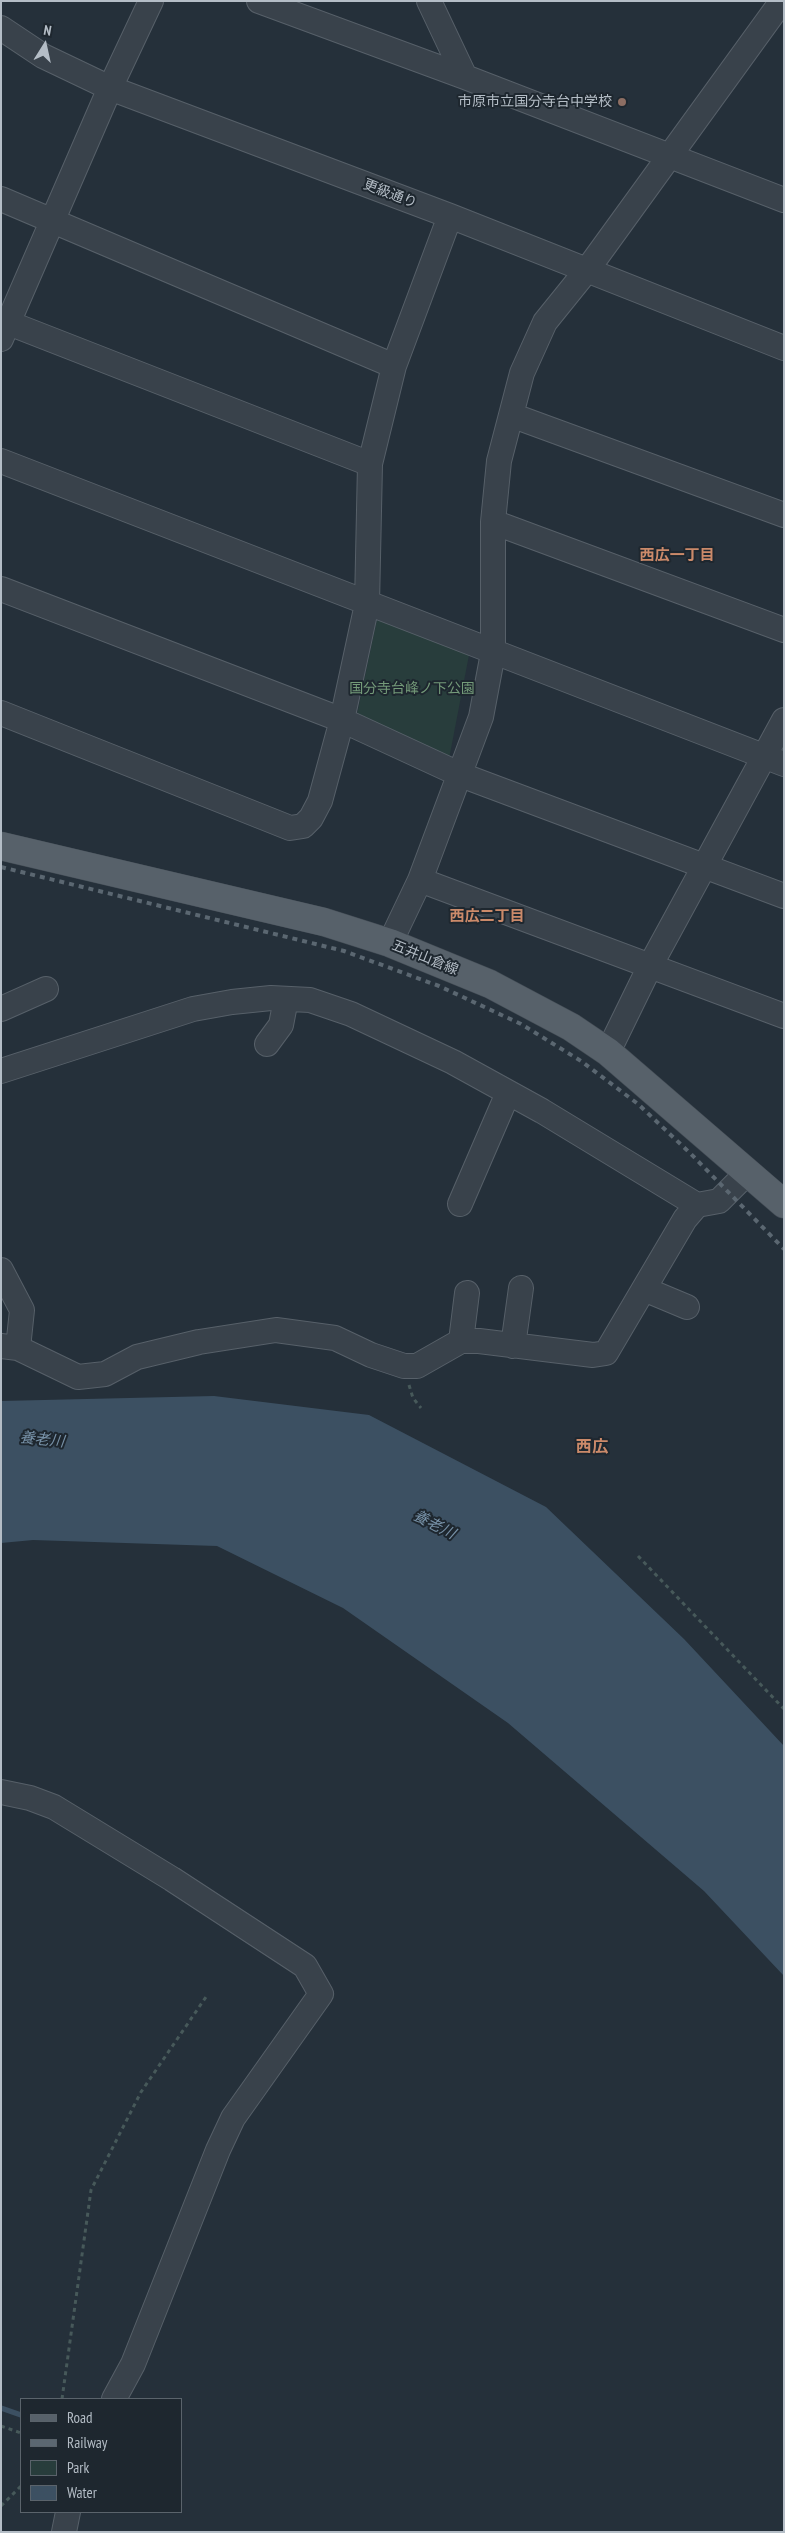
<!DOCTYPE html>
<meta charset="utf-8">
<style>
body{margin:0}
#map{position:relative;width:785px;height:2533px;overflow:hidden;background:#25303a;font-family:"PT Sans Narrow",sans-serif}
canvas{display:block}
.frame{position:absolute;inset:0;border:2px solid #b4bdc6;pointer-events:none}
.legend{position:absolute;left:20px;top:2398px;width:162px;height:115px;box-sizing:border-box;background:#1e272f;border:1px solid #5a636b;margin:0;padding:6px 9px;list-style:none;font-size:15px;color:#b4bdc6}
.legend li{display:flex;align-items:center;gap:10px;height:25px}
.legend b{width:25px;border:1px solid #5a636b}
.north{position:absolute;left:20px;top:20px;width:50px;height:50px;-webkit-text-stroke:4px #1e272f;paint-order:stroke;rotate:10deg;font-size:14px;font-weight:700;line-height:20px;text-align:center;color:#b4bdc6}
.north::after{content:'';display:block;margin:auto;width:18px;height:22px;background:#b4bdc6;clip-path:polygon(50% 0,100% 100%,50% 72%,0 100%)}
</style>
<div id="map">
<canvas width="785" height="2533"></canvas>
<div class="frame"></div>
<ul class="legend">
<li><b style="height:6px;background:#57616a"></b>Road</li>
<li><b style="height:6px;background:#5b6771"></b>Railway</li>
<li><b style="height:14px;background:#283d3c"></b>Park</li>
<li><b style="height:14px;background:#3c5062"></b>Water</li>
</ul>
<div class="north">N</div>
</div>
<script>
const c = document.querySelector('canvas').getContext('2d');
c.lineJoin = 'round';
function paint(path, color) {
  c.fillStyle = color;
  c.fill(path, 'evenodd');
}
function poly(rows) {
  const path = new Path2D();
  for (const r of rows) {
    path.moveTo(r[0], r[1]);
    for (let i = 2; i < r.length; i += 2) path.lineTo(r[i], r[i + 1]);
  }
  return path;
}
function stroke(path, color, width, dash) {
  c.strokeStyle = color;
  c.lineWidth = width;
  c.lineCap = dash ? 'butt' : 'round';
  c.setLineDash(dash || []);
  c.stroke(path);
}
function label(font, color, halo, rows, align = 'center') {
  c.font = font + ' "PT Sans Narrow","Noto Sans JP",sans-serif';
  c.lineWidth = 4;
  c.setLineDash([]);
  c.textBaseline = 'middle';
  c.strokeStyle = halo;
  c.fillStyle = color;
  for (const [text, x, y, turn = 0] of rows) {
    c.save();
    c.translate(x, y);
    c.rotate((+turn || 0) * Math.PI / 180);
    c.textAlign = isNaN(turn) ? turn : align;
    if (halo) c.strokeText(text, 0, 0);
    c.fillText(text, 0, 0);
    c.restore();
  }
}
const green = poly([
 [377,619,469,655,449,759,355,724]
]);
const water = poly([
 [214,1396,369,1415,546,1507,684,1639,784,1746,784,1976,704,1891,508,1723,343,1608,217,1546,33,1540,1,1543,1,1401]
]);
const stream = poly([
 [1,2408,21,2415]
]);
const path = poly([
 [409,1385,413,1398,421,1408],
 [638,1556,784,1709],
 [62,2399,91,2190,141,2092,208,1994],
 [1,2426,21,2433],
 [1,2506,21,2486]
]);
const minor = poly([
 [259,1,465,77,784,200],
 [429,1,465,77],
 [1,28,43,56,110,88,450,216,784,348],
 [1,199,394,366],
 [1,320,370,464],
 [1,339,110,88,151,1],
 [511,415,784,515],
 [1,461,784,764],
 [493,522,784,630],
 [1,589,342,720,461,775,784,896],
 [1,713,290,828,303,826,311,818,320,801,342,720,367,604,370,464,394,366,450,216],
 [420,880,784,1016],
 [390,943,420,880,481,717,493,653,493,522,499,461,522,373,545,322,587,270,782,1],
 [1,1009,46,989],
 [267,1044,281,1025,286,999],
 [608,1052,650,966,784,720],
 [1,1071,193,1009,232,1002,271,998,310,1000,351,1014,453,1062,542,1111,697,1205],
 [460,1204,508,1093],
 [1,1270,22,1310,18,1348],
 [644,1289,687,1307],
 [461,1341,467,1293],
 [1,1346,18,1348,78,1377,105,1374,137,1357,199,1342,276,1330,335,1338,371,1355,404,1366,417,1366,461,1341,479,1341,593,1355,606,1353,685,1219,697,1205,719,1201,747,1173],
 [513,1346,521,1288],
 [1,1792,30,1798,54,1807,172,1879,305,1966,321,1994,233,2118,218,2150,133,2364,114,2399],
 [64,2532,68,2512]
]);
const major = poly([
 [1,846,324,922,390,943,490,984,571,1027,608,1052,784,1204]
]);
const rail = poly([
 [1,867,344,951,439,986,521,1024,581,1061,638,1104,691,1154,784,1249]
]);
const markers = [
 [622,102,5,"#8d6e63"]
];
const poiNames = [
 ["市原市立国分寺台中学校",612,102]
];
const streetNames = [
 ["更級通り",390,194,21],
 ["五井山倉線",425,958,22]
];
const parkNames = [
 ["国分寺台峰ノ下公園",412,689]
];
const neighbourhoodNames = [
 ["西広一丁目",677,556],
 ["西広二丁目",487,917]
];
const waterNames = [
 ["養老川",42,1440,6],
 ["養老川",434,1525,27]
];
const quarterNames = [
 ["西広",592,1447]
];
paint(green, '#283d3c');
paint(water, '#3c5062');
stroke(stream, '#3c5062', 5.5);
stroke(minor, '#576069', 26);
stroke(major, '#424b54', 29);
stroke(path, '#47595a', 3, [4, 4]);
stroke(minor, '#39424b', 24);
stroke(major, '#57616a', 28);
stroke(rail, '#5b6771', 4, [5, 5]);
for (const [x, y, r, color] of markers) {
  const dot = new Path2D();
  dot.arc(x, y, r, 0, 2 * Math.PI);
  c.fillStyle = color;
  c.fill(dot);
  stroke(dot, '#1e272f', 2);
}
label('14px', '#b4bdc6', '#1e272f', poiNames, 'right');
label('14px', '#b4bdc6', '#1e272f', streetNames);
label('14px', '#749a79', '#1e272f', parkNames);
label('bold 15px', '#cb8a6a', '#1e272f', neighbourhoodNames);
label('italic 15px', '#7791a7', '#1e272f', waterNames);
label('bold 16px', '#cb8a6a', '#1e272f', quarterNames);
</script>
